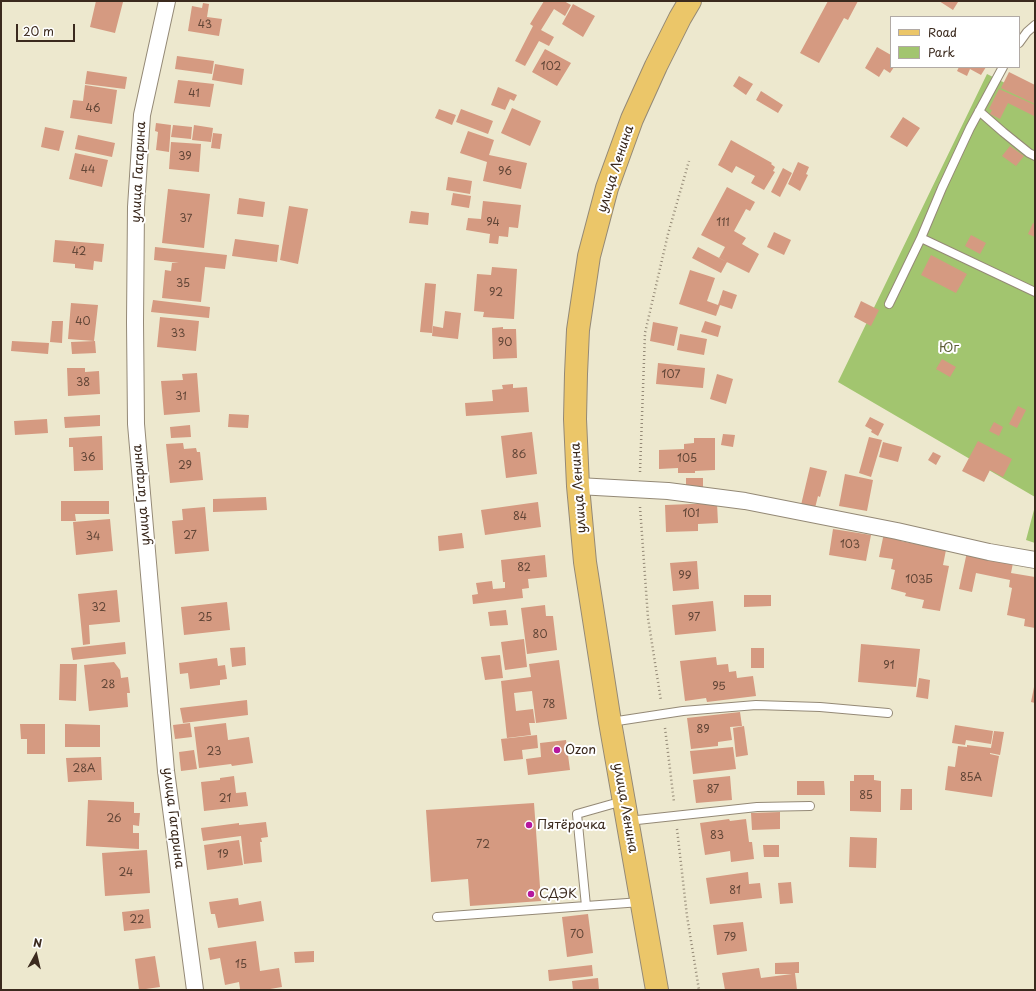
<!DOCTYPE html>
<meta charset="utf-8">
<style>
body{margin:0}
#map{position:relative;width:1036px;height:991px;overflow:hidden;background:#ede8ce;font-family:"Playpen Sans",sans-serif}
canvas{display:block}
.frame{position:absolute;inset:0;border:2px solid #3b2a1e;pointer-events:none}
.legend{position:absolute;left:890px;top:16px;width:130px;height:52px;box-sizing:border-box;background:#fff;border:1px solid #b1aaa5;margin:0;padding:5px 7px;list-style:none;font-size:12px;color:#3b2a1e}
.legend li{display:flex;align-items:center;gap:8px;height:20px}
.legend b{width:20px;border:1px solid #b1aaa5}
.north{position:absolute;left:16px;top:935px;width:40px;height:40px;-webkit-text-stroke:3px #fff;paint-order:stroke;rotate:8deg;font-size:11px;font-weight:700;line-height:16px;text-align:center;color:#3b2a1e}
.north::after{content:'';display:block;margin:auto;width:14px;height:18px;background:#3b2a1e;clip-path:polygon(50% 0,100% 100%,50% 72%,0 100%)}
.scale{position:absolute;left:16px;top:24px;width:59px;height:18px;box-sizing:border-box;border:2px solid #3b2a1e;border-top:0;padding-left:5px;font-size:12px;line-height:14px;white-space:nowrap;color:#3b2a1e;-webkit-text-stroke:3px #fff;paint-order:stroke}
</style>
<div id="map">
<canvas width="1036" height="991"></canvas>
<div class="frame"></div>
<ul class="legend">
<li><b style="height:5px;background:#ebc669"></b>Road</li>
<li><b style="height:11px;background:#a2c56f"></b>Park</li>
</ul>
<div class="north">N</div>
<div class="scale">20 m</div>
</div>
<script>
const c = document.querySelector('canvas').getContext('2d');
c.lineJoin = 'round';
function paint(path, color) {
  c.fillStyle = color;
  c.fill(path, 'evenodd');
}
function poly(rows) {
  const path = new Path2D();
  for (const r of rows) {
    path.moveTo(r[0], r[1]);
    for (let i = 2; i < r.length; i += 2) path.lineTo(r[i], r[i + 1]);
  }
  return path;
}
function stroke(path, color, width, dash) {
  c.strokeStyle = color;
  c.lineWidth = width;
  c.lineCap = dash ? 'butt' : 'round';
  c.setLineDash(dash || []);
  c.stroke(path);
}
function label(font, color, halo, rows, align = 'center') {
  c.font = font + ' "Playpen Sans",sans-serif';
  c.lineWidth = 4;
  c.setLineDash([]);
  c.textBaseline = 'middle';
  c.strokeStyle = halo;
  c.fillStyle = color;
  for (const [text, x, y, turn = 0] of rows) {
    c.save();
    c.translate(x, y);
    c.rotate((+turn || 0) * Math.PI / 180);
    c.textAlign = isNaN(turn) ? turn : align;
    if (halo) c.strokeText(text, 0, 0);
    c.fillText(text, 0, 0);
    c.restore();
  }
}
const green = poly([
 [987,74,1035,98,1035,497,838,382],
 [1035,506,1035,543,1026,540]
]);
const building = poly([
 [96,1,119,1,123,2,115,33,90,27],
 [544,1,564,1,571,5,565,16,554,9,541,30,554,37,549,46,539,41,525,66,515,61,533,26,530,24],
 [828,1,858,1,848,20,844,18,819,63,800,53],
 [939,1,957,1,958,2,953,10],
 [203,3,209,4,207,17,222,19,219,36,188,31,192,6,202,8],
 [573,4,595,16,583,37,562,24],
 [877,47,891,55,891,67,894,67,890,73,884,69,879,77,865,68],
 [545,49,571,63,557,86,532,72],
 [177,56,214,61,212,74,175,69],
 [215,64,244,69,242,85,212,80],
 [959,67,986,67,981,75,970,69,967,76,957,71],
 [87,71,127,77,125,89,85,84],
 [1009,72,1035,85,1035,104,1001,88],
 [739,76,753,84,746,95,733,86],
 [178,80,214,84,210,107,174,103],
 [85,85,117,90,112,124,70,118,73,100,83,101],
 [498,87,517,95,514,101,510,99,505,110,491,105],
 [999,89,1035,105,1035,114,1034,116,1008,103,1000,119,990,114,992,110,989,109],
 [761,91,783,105,778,113,756,100],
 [512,108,541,121,530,146,501,133],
 [439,109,456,115,452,125,435,118],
 [461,109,493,121,488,134,456,122],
 [903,117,920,128,907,147,890,137],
 [156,123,171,125,169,152,156,150,158,132,155,131],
 [173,125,192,127,191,139,171,137],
 [194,125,213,128,211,142,192,140],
 [45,127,64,131,59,151,41,147],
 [468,131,494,140,489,155,527,163,521,189,483,181,487,162,460,153],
 [213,133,222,134,220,149,211,148],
 [78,135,115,143,112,157,75,149],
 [731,140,772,163,771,164,775,167,773,171,775,172,764,190,751,183,755,176,736,166,732,173,718,165],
 [171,142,201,144,199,172,169,169],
 [1010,146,1024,156,1016,166,1002,156],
 [75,153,108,160,102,187,69,179],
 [798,162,809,167,806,174,808,175,800,191,788,184],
 [783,168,792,173,780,197,771,192],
 [448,177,472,181,470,194,446,190],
 [727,187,755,202,750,211,746,209,734,231,746,238,742,244,759,254,749,273,719,258,725,247,701,235],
 [168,189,210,194,204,248,162,243],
 [453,193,471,196,469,208,451,205],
 [239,198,265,202,263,217,237,214],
 [483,201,521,205,518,228,509,227,508,237,499,236,498,244,489,243,490,234,466,230,468,218,481,219],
 [289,206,308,209,298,264,280,260],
 [411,211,429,213,428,225,409,223],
 [1033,223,1035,224,1035,237,1028,234],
 [774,232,791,240,784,255,767,247],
 [971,235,986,243,980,254,965,246],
 [235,239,279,245,277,262,232,256],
 [55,240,104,244,102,262,94,261,93,270,75,268,75,264,53,262],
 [155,247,227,255,225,269,205,267,201,302,162,298,165,270,171,271,172,263,179,263,154,260],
 [698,247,727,262,721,273,692,258],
 [931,255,967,274,956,293,921,275],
 [492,267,517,269,514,319,483,317,484,312,474,311,477,274,491,275],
 [690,270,715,278,707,301,718,305,723,290,737,295,732,309,720,305,716,316,679,304],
 [425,283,436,284,432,333,420,332],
 [153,300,210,307,209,318,151,312],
 [861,301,879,310,871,326,854,317],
 [71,303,98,305,94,341,68,339],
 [445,311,461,313,458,339,432,336,433,326,443,328],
 [160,317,199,321,196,351,157,347],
 [52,321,63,321,62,343,50,342],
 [705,321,721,326,718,337,701,332],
 [653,322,678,327,674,346,650,341],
 [503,327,503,329,516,329,517,358,493,359,492,328],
 [680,334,707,339,704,355,677,350],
 [12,341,49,343,48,354,11,351],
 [95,341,96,353,72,354,71,342],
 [942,359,956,367,950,377,936,369],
 [658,363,705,368,703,388,656,384],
 [67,368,85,368,85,372,99,371,100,394,68,396],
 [197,373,200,412,164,415,161,381,183,380,182,374],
 [717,374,733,379,726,404,710,399],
 [513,384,513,388,527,387,529,412,466,416,465,403,493,401,492,390,503,389,502,385],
 [1018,406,1026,410,1017,428,1009,424],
 [229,414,249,415,248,428,228,427],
 [100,415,100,426,65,428,64,417],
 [870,417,884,424,878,436,871,432,872,430,865,426],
 [47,419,48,433,15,435,14,421],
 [994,422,1003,427,999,436,989,431],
 [190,425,191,437,171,438,170,427],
 [532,432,537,474,506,478,501,436],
 [723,434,735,435,733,447,721,445],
 [102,436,103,470,74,471,73,447,69,447,69,438],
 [869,437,882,440,871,477,859,473],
 [694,438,715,438,715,470,695,471,695,473,678,473,678,468,659,469,659,450,684,449,684,444,694,443],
 [978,441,1012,459,1003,477,990,470,984,482,962,471],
 [883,442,902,447,898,462,879,457],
 [183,443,184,449,196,448,197,452,200,452,203,480,170,483,166,444],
 [933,452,941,456,936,465,928,460],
 [810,467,827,471,820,497,818,496,815,508,801,505],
 [845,474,873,480,867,511,839,506],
 [686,478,703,478,703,492,686,492],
 [266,497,267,510,213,512,213,499],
 [61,501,109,501,109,514,75,514,76,521,61,521],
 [538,502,541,527,485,535,481,510],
 [717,503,718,523,698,524,698,531,666,532,665,505],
 [205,507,209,551,175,554,172,521,183,520,182,509],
 [110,519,113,551,76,555,73,522],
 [833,529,871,535,866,561,829,555],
 [462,533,464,548,439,551,438,536],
 [884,533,902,537,901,541,946,550,943,565,949,566,940,611,922,608,924,600,905,596,906,593,891,589,895,570,891,569,893,559,879,557],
 [967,552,1013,563,1011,573,1035,577,1035,628,1024,626,1025,619,1007,615,1012,588,1009,587,1010,580,976,573,972,592,959,589],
 [545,555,547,577,528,579,529,588,522,589,523,598,473,604,472,595,478,594,476,583,492,581,493,589,505,588,505,582,503,582,501,560],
 [697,561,699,589,673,591,670,563],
 [117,590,120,622,89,625,90,644,83,645,78,594],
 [744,595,771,595,771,606,744,607],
 [713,601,716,631,675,635,672,605],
 [227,602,230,630,184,635,181,607],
 [545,605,546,616,553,616,557,650,527,654,521,608],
 [506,610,508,625,490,626,488,612],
 [524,639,527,667,505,670,501,642],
 [125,642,126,654,73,660,71,648],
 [861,644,920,649,916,687,858,682],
 [245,647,246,665,232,667,230,648],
 [751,648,764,648,764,668,751,668],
 [500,655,503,678,485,680,481,657],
 [716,657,717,665,728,664,729,672,736,671,737,678,753,676,756,696,707,702,706,698,685,701,680,661],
 [217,658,218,666,225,665,227,679,220,680,220,685,190,689,188,673,180,674,179,663],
 [559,660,567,719,536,723,532,691,514,693,516,711,533,709,535,723,529,723,531,735,507,738,501,681,531,677,529,664],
 [114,662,120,670,121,678,128,677,130,693,127,693,128,707,89,711,84,665],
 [60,664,77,664,76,701,59,700],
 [919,678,930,680,928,699,916,697],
 [1034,687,1035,688,1035,703,1031,702],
 [247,700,248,715,183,723,180,708],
 [740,712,742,726,730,727,732,740,718,742,718,746,691,749,687,718],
 [190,723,192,737,175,739,173,725],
 [226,723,228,740,249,737,253,763,232,766,231,764,199,768,194,727],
 [20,724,45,724,45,754,27,754,27,739,21,739],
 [65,724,100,725,100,747,65,747],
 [955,725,993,731,991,744,966,740,965,745,952,743],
 [744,726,748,755,736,757,733,728],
 [994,731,1004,732,1000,755,990,753,990,754,999,756,992,797,945,790,948,766,955,767,958,746,967,747,967,745,991,748],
 [537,735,538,748,522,750,523,759,504,761,501,739],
 [566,740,570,770,528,775,526,759,541,757,540,743],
 [733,747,736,769,693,774,690,751],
 [194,750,197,769,181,771,179,752],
 [101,757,102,780,68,782,66,758],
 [854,775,874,775,874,780,881,781,881,812,850,811,850,781,854,781],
 [234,776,236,793,246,792,248,806,204,811,201,782,220,780,220,778],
 [730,776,732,800,696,803,693,780],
 [797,781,824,781,825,795,797,795],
 [901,789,912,789,912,810,900,810],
 [88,800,134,802,134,813,140,813,139,826,133,825,133,833,139,833,139,849,86,846],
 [534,803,541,901,470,906,468,879,431,882,426,810],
 [780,812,780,829,752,830,751,813],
 [729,819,730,821,746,819,749,842,752,842,754,859,731,862,730,851,705,855,700,823],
 [266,822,268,837,261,838,262,842,260,842,262,862,244,864,241,836,203,841,201,828,239,823,239,825],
 [850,837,877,838,876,868,849,867],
 [239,840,243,865,207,870,204,845],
 [763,845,779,845,779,857,764,857],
 [147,850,150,893,105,896,102,853],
 [748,872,749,884,760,883,762,898,710,904,706,878],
 [791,882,793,903,780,904,778,883],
 [238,898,239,905,261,901,264,921,218,928,215,914,211,914,209,902],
 [149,909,151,928,124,931,122,912],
 [588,914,593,953,567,957,562,917],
 [743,922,747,951,717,955,713,925],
 [256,941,260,971,279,968,282,987,264,990,264,989,245,990,245,989,240,989,239,982,225,985,220,958,210,960,208,948],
 [314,951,314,962,295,963,294,952],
 [155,956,160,987,139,990,135,959],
 [799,962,799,973,795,973,797,990,725,990,722,973,759,968,761,978,792,974,775,974,775,963],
 [592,965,593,976,549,981,548,970],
 [598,978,599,990,573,990,572,981]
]);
const path = poly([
 [640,472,645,333,668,234,689,161],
 [640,507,648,618,661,701],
 [665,728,674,802],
 [677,829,687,916,699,990]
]);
const lane = poly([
 [1019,43,1027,32,1035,25],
 [979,111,1003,132,1029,153,1035,156],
 [921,238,1035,292],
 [889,304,921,238,942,188,970,128,1003,67],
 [611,722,683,711,756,705,820,707,888,713],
 [623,801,577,814,586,906,641,902],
 [628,821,757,807,810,806],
 [437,917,586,906]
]);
const street = poly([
 [167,1,142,115,136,207,135,322,136,424,166,771,195,990],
 [578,486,668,491,745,501,897,531,989,552,1035,560]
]);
const primary = poly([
 [657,990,610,722,585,562,578,486,575,419,576,374,578,330,589,256,607,188,632,119,656,66,680,18,690,1]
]);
const markers = [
 [557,750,4,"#b5179e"],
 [529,825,4,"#b5179e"],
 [531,894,4,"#b5179e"]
];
const numberNames = [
 ["43",205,25],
 ["102",551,67],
 ["41",194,94],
 ["46",93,109],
 ["39",185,157],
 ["44",88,170],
 ["96",505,172],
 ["37",186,219],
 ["94",493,223],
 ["111",723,223],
 ["42",79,252],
 ["35",183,284],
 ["92",496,293],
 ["40",83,322],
 ["33",178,334],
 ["90",505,343],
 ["107",671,375],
 ["38",83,383],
 ["31",181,397],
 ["86",519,455],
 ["36",88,458],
 ["105",687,459],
 ["29",185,466],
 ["101",691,514],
 ["84",520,517],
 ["27",190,536],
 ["34",93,537],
 ["103",850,545],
 ["82",524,568],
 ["99",685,576],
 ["103Б",919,580],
 ["32",99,608],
 ["25",205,618],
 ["97",694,618],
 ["80",540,635],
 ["91",889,666],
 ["28",108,685],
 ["95",719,687],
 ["78",549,705],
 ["89",703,730],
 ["23",214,752],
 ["28А",84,769],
 ["85А",971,778],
 ["87",713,790],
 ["85",866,796],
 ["21",225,799],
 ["26",114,819],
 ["83",717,836],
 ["72",483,845],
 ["19",223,855],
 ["24",126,873],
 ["81",735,891],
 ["22",137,920],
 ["70",577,935],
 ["79",730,938],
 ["15",241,965]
];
const streetNames = [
 ["улица Ленина",616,169,-72],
 ["улица Гагарина",139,172,-87],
 ["улица Ленина",579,488,-94],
 ["улица Гагарина",142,495,-95],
 ["улица Ленина",625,808,80],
 ["улица Гагарина",173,818,83]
];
const parkNames = [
 ["Юг",949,348]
];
const poiNames = [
 ["Ozon",565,750],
 ["Пятёрочка",537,825],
 ["СДЭК",539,894]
];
paint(green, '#a2c56f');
paint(building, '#d59a81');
stroke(lane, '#948976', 10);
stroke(street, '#948976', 18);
stroke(primary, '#948976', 24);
stroke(path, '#948976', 2.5, [1, 3]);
stroke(lane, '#fff', 8);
stroke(street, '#fff', 16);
stroke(primary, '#ebc669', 22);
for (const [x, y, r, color] of markers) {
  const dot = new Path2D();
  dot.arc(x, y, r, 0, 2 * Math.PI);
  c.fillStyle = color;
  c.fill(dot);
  stroke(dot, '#fff', 1.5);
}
label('11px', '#624637', null, numberNames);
label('13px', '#3b2a1e', '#fff', streetNames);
label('13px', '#5f603a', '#fff', parkNames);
label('13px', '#3b2a1e', '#fff', poiNames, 'left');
</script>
